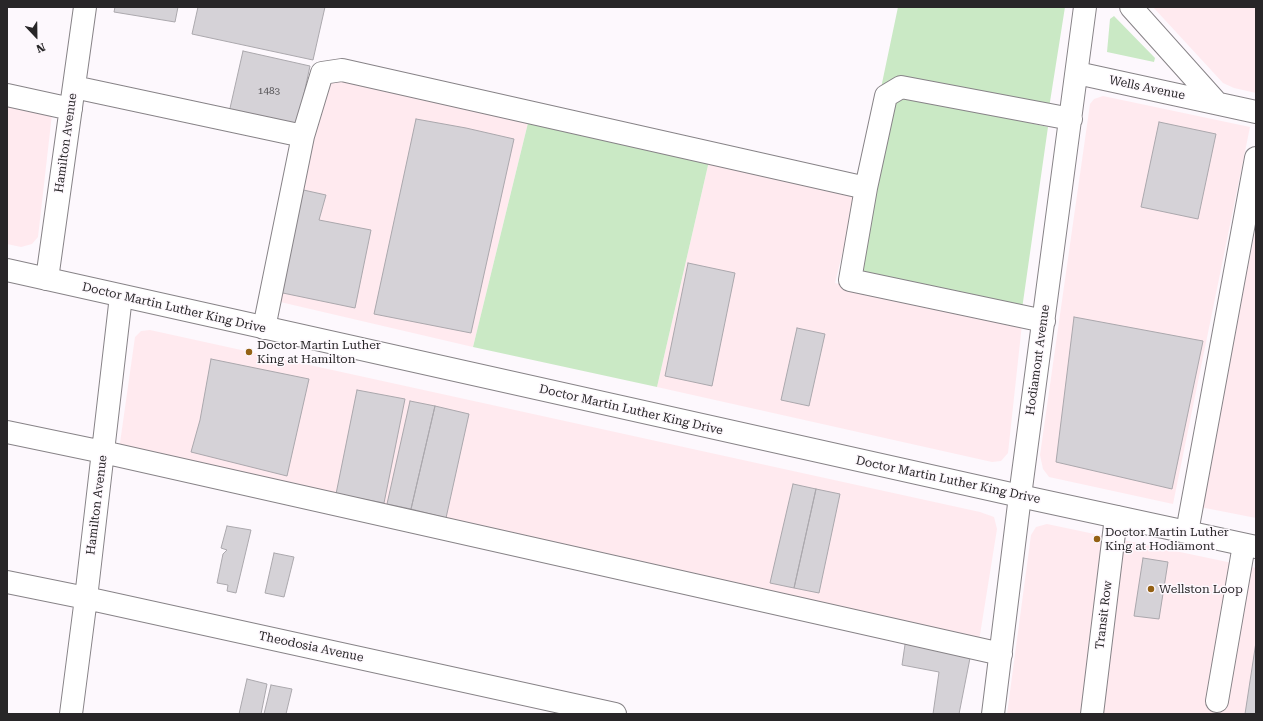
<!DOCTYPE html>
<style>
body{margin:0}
#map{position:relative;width:1263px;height:721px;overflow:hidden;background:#fdf8fd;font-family:"Roboto Serif",serif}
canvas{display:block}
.frame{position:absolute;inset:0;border:8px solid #282628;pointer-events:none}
.north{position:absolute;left:16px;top:16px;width:40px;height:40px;-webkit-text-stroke:3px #fdf8fd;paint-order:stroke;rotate:158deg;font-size:11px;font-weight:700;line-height:16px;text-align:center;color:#282628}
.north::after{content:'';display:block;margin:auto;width:14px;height:18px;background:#282628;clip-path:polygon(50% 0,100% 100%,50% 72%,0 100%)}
</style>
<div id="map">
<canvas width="1263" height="721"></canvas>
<div class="frame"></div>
<div class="north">N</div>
</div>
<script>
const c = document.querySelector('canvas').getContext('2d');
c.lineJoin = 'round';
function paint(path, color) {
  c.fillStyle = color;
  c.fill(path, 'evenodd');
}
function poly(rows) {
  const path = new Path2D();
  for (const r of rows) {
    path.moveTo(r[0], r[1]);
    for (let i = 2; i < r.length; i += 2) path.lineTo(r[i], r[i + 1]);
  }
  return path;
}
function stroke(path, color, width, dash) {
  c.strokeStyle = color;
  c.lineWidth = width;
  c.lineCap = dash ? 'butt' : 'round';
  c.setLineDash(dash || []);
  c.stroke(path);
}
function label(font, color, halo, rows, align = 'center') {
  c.font = font + ' "Roboto Serif",serif';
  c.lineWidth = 3;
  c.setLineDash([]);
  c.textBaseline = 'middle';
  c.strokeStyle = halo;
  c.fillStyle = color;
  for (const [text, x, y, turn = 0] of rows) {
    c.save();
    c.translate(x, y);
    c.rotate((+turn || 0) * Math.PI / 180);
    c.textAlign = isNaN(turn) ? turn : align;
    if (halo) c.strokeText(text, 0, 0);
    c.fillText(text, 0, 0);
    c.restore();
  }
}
const commercial = poly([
 [1153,7,1256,7,1256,93,1234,88,1223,83],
 [344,78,528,123,473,347,276,301,326,82],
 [1103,96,1250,127,1173,504,1049,477,1043,469,1040,455,1090,104,1094,99],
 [7,103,52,114,38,237,32,244,21,247,7,244],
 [709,161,857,194,835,283,1022,324,1008,453,1001,461,992,462,657,387],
 [1256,227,1256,518,1200,507],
 [150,330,980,512,994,517,997,529,979,641,119,450,135,337,141,331],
 [1047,524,1256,568,1256,714,1007,714,1031,535,1036,527]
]);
const green = poly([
 [898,7,1065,7,1049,108,881,88],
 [1114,16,1155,58,1154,62,1107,52,1110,19],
 [903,95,1048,127,1022,309,857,275,891,103],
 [528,123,709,161,657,387,473,347]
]);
const building = poly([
 [115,7,178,7,175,22,114,12,115,7],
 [198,7,325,7,313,60,192,34,198,7],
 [243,51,310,66,296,131,228,117,243,51],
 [416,119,466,128,514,139,471,333,374,314,416,119],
 [1159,122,1216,134,1198,219,1141,207,1159,122],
 [299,189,326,195,319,220,371,230,355,308,278,292,299,189],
 [688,263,735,273,712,386,665,376,688,263],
 [1074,317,1203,341,1172,489,1056,462,1074,317],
 [797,328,825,334,809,406,781,400,797,328],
 [211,359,309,379,287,476,191,452,200,420,211,359],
 [357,390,405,399,384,503,336,494,357,390],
 [410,401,435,406,411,509,387,504,410,401],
 [435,406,469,414,446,518,411,509,435,406],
 [793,484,816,489,794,588,770,583,793,484],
 [816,489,840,494,819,593,794,588,816,489],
 [227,526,251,530,236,593,227,591,228,585,217,583,223,554,227,550,221,548,227,526],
 [274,553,294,557,284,597,265,593,274,553],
 [1143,558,1168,562,1159,619,1134,616,1143,558],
 [906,638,971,653,959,714,933,714,939,672,902,665,906,638],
 [1256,642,1256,714,1245,714,1256,642],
 [247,679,267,684,261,714,239,714,247,679],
 [271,685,292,689,286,714,264,714,271,685]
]);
const minor = poly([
 [1131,7,1217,103],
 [1077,73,1256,112],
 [74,87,303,136],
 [7,95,71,109],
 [47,279,85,7],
 [1044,321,850,280,866,188,886,96,901,87,1071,119],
 [264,328,303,136,322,73,342,70,866,188],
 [7,432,103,452,1001,654],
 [1187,532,1256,158],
 [7,582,86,598,615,714],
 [1217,701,1244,545],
 [71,714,86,598,121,296],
 [993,714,1020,496,1085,7],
 [1092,714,1116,517]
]);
const major = poly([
 [7,270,1020,496,1256,547]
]);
const markers = [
 [249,352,4,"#946114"],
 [1097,539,4,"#946114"],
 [1151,589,4,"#946114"]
];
const numberNames = [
 ["1483",269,91]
];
const streetNames = [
 ["Wells Avenue",1147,88,12],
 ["Hamilton Avenue",66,143,-82],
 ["Doctor Martin Luther King Drive",174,308,13],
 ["Hodiamont Avenue",1038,360,-82],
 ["Doctor Martin Luther King Drive",631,410,13],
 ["Doctor Martin Luther King Drive",948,480,12],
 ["Hamilton Avenue",97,505,-83],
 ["Transit Row",1104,615,-83],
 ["Theodosia Avenue",311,647,12]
];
const poiNames = [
 ["Doctor Martin Luther",257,345],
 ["King at Hamilton",257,359],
 ["Doctor Martin Luther",1105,532],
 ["King at Hodiamont",1105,546],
 ["Wellston Loop",1159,589]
];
paint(commercial, '#ffeaef');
paint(green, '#cae9c5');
paint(building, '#d5d2d7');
stroke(building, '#aba8ad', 1);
stroke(minor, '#878387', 24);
stroke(major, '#878387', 24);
stroke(minor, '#fff', 22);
stroke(major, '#fff', 22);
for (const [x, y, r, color] of markers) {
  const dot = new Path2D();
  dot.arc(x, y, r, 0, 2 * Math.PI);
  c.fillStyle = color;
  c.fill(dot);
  stroke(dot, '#fdf8fd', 1.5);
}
label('10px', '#535154', null, numberNames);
label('12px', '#282628', '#fdf8fd', streetNames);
label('12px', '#282628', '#fdf8fd', poiNames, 'left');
</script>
